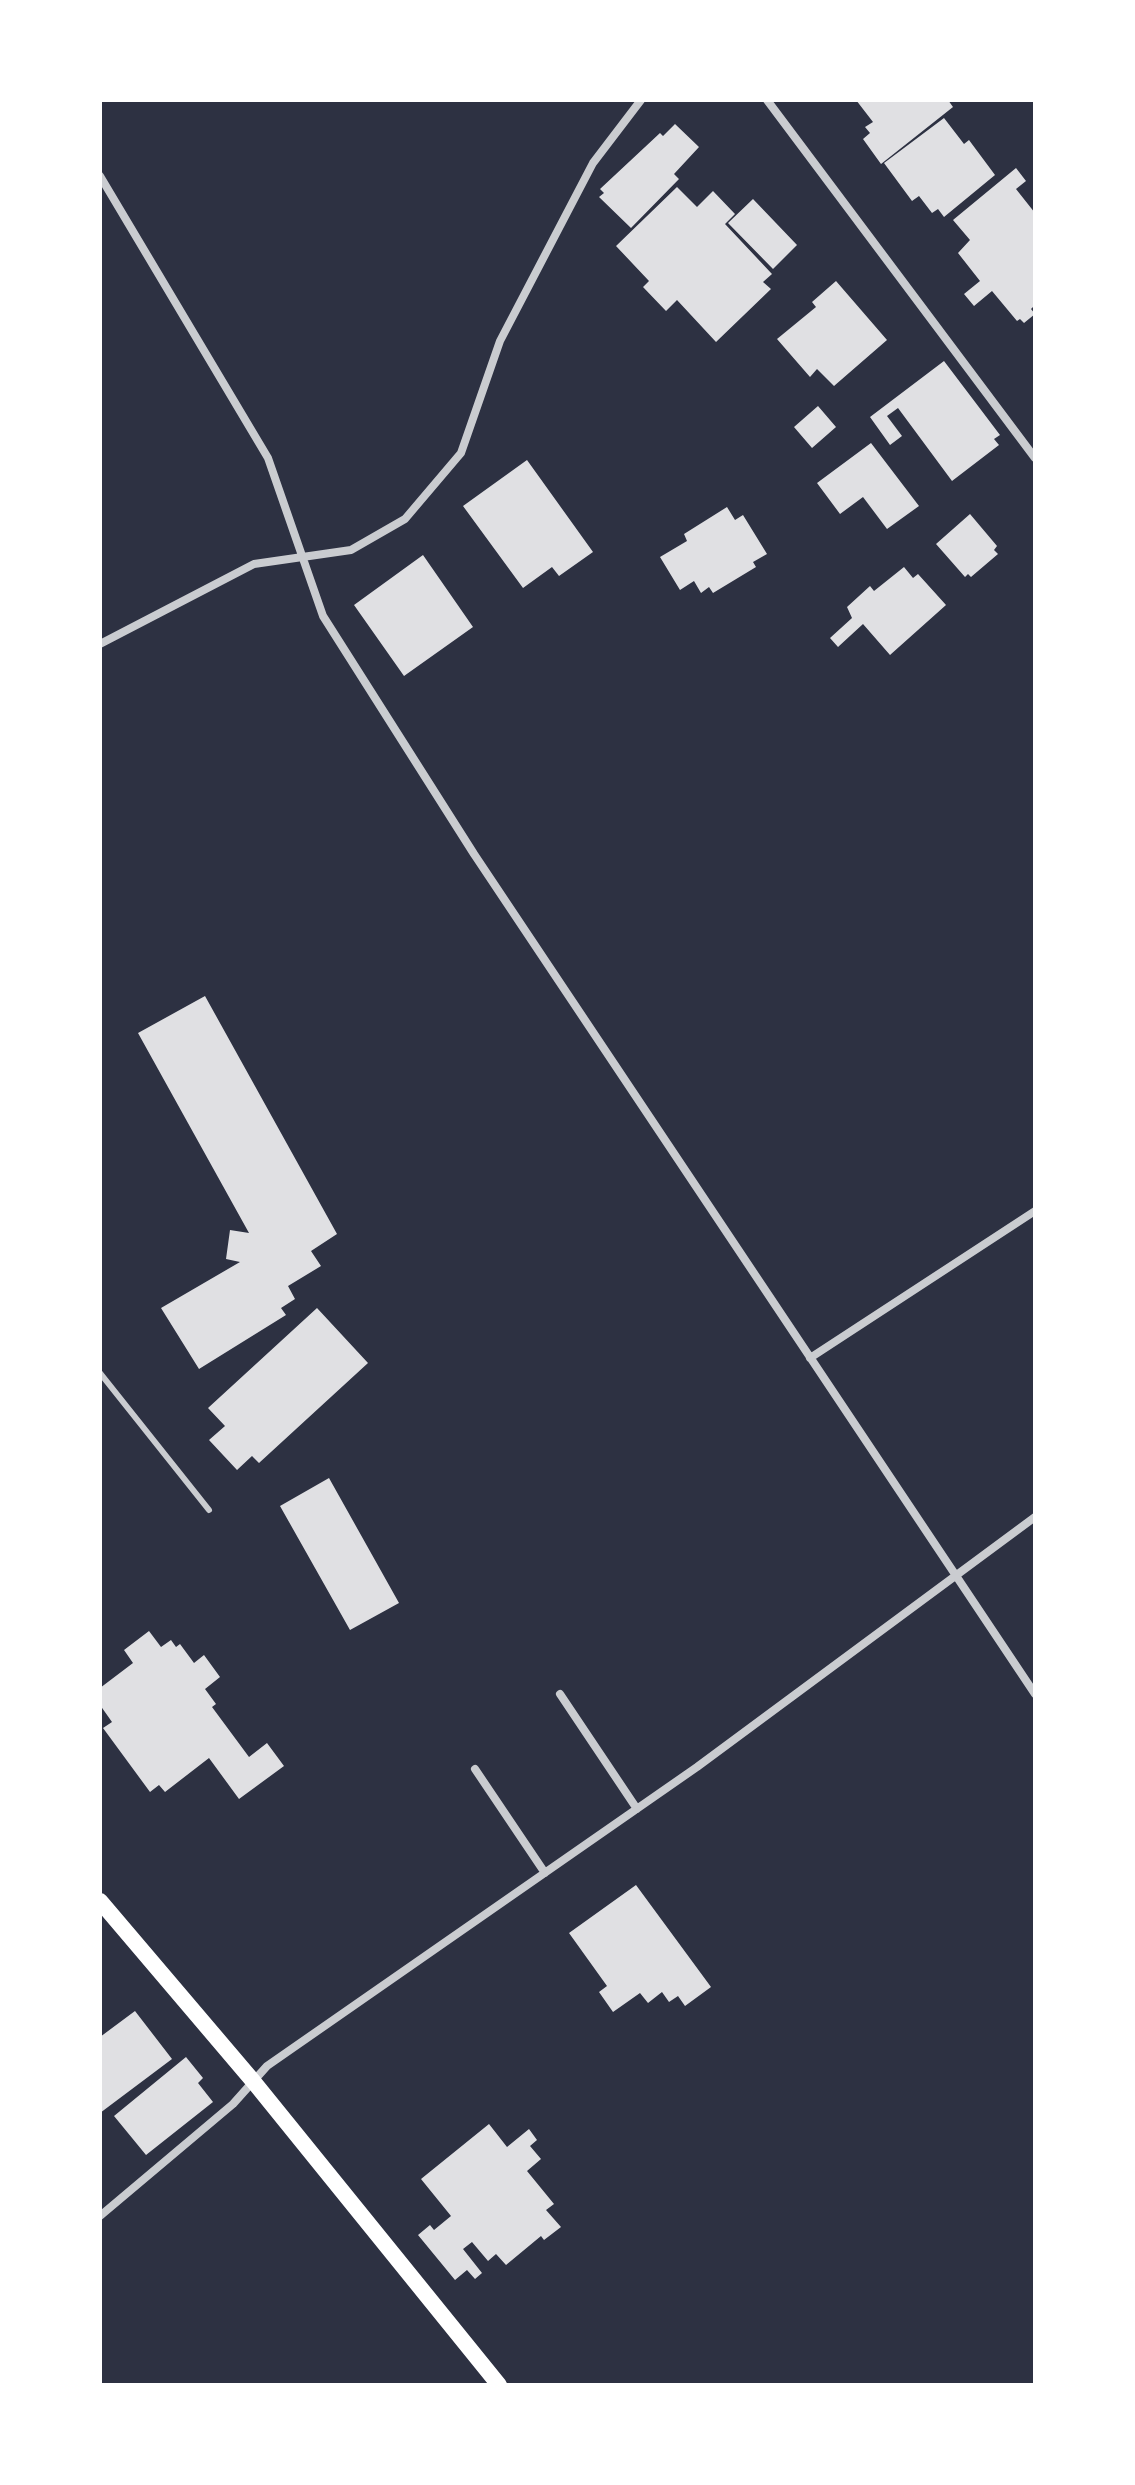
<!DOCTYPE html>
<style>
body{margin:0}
#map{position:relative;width:1135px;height:2485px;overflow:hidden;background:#2d3142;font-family:Merriweather,serif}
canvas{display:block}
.frame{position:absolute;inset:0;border:102px solid #fff;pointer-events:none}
</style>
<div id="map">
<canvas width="1135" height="2485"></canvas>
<div class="frame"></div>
</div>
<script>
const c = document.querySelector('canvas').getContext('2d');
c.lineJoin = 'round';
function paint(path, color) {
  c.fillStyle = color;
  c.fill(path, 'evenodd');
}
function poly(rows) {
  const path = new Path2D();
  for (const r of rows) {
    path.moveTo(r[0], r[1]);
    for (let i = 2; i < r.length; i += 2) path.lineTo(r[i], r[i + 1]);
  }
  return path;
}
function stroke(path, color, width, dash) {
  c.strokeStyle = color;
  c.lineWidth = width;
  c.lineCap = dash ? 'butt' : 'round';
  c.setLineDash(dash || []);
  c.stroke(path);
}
const building = poly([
 [856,100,948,100,953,107,881,164,863,139,870,133,865,127,873,122],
 [944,118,964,144,969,140,995,175,944,217,938,209,932,213,919,196,912,201,884,163],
 [675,124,699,147,674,174,679,179,631,228,599,197,604,193,600,189,660,133,663,136],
 [1016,168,1026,181,1016,189,1035,213,1035,305,1031,309,1035,314,1024,323,1020,319,1017,321,992,291,974,306,964,294,980,281,958,253,970,240,953,220],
 [677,187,697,207,713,191,735,214,725,224,772,274,763,282,771,289,716,342,677,300,666,311,643,287,649,281,616,246],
 [753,199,797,245,773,269,728,223],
 [836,281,887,340,834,386,817,369,810,377,777,339,816,307,812,302],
 [944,361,1000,435,994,439,999,445,952,481,898,408,887,416,902,436,890,445,870,417],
 [818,406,836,427,812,448,794,427],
 [871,443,919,506,887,529,863,497,840,514,817,483],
 [527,460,593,552,559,576,552,567,523,588,463,506],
 [727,507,735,520,743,515,767,554,753,562,756,567,713,593,709,587,701,593,694,581,680,590,660,557,687,541,684,534],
 [970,514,997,546,994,550,998,554,971,577,968,574,965,577,936,544],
 [423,555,473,627,404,676,354,605],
 [904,567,913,578,918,574,946,605,890,655,863,624,838,647,830,638,852,618,847,607,870,586,874,591],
 [205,996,337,1234,311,1251,321,1266,288,1286,295,1299,281,1308,286,1315,199,1369,161,1308,240,1262,226,1259,230,1230,249,1233,138,1033],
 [317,1308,368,1363,259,1463,252,1456,237,1470,209,1440,225,1426,208,1408],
 [329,1478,399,1603,350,1630,280,1506],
 [149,1631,161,1647,171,1640,176,1647,180,1644,194,1663,204,1655,220,1677,205,1689,216,1704,212,1707,249,1757,267,1743,284,1766,239,1799,209,1758,165,1792,159,1785,150,1792,103,1728,112,1722,100,1705,100,1688,133,1663,124,1650],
 [636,1885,711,1987,685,2006,678,1996,669,2002,662,1992,648,2003,640,1993,613,2012,599,1992,607,1986,569,1933],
 [135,2011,172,2059,100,2113,100,2037],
 [186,2057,203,2078,198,2083,213,2102,146,2155,114,2116],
 [489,2124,507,2147,529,2129,537,2140,530,2146,541,2159,527,2171,554,2204,546,2210,561,2227,544,2240,541,2236,506,2265,496,2254,488,2261,472,2242,463,2249,482,2273,475,2279,467,2270,455,2280,418,2235,430,2225,434,2230,451,2216,421,2179]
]);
const service = poly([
 [100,1373,209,1510]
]);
const minor = poly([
 [767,100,1035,458],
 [100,176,268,458,323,616,474,854,1035,1694],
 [100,644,254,564,351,550,405,519,461,453,500,341,593,163,641,100],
 [810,1358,1035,1211],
 [560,1694,637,1809],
 [475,1769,545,1873],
 [100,2216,233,2104,267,2066,697,1767,1035,1517]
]);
const secondary = poly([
 [100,1901,253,2081,499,2385]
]);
paint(building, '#e0e0e3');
stroke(service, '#caccd0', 6);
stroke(minor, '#caccd0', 8);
stroke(secondary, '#fff', 16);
</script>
